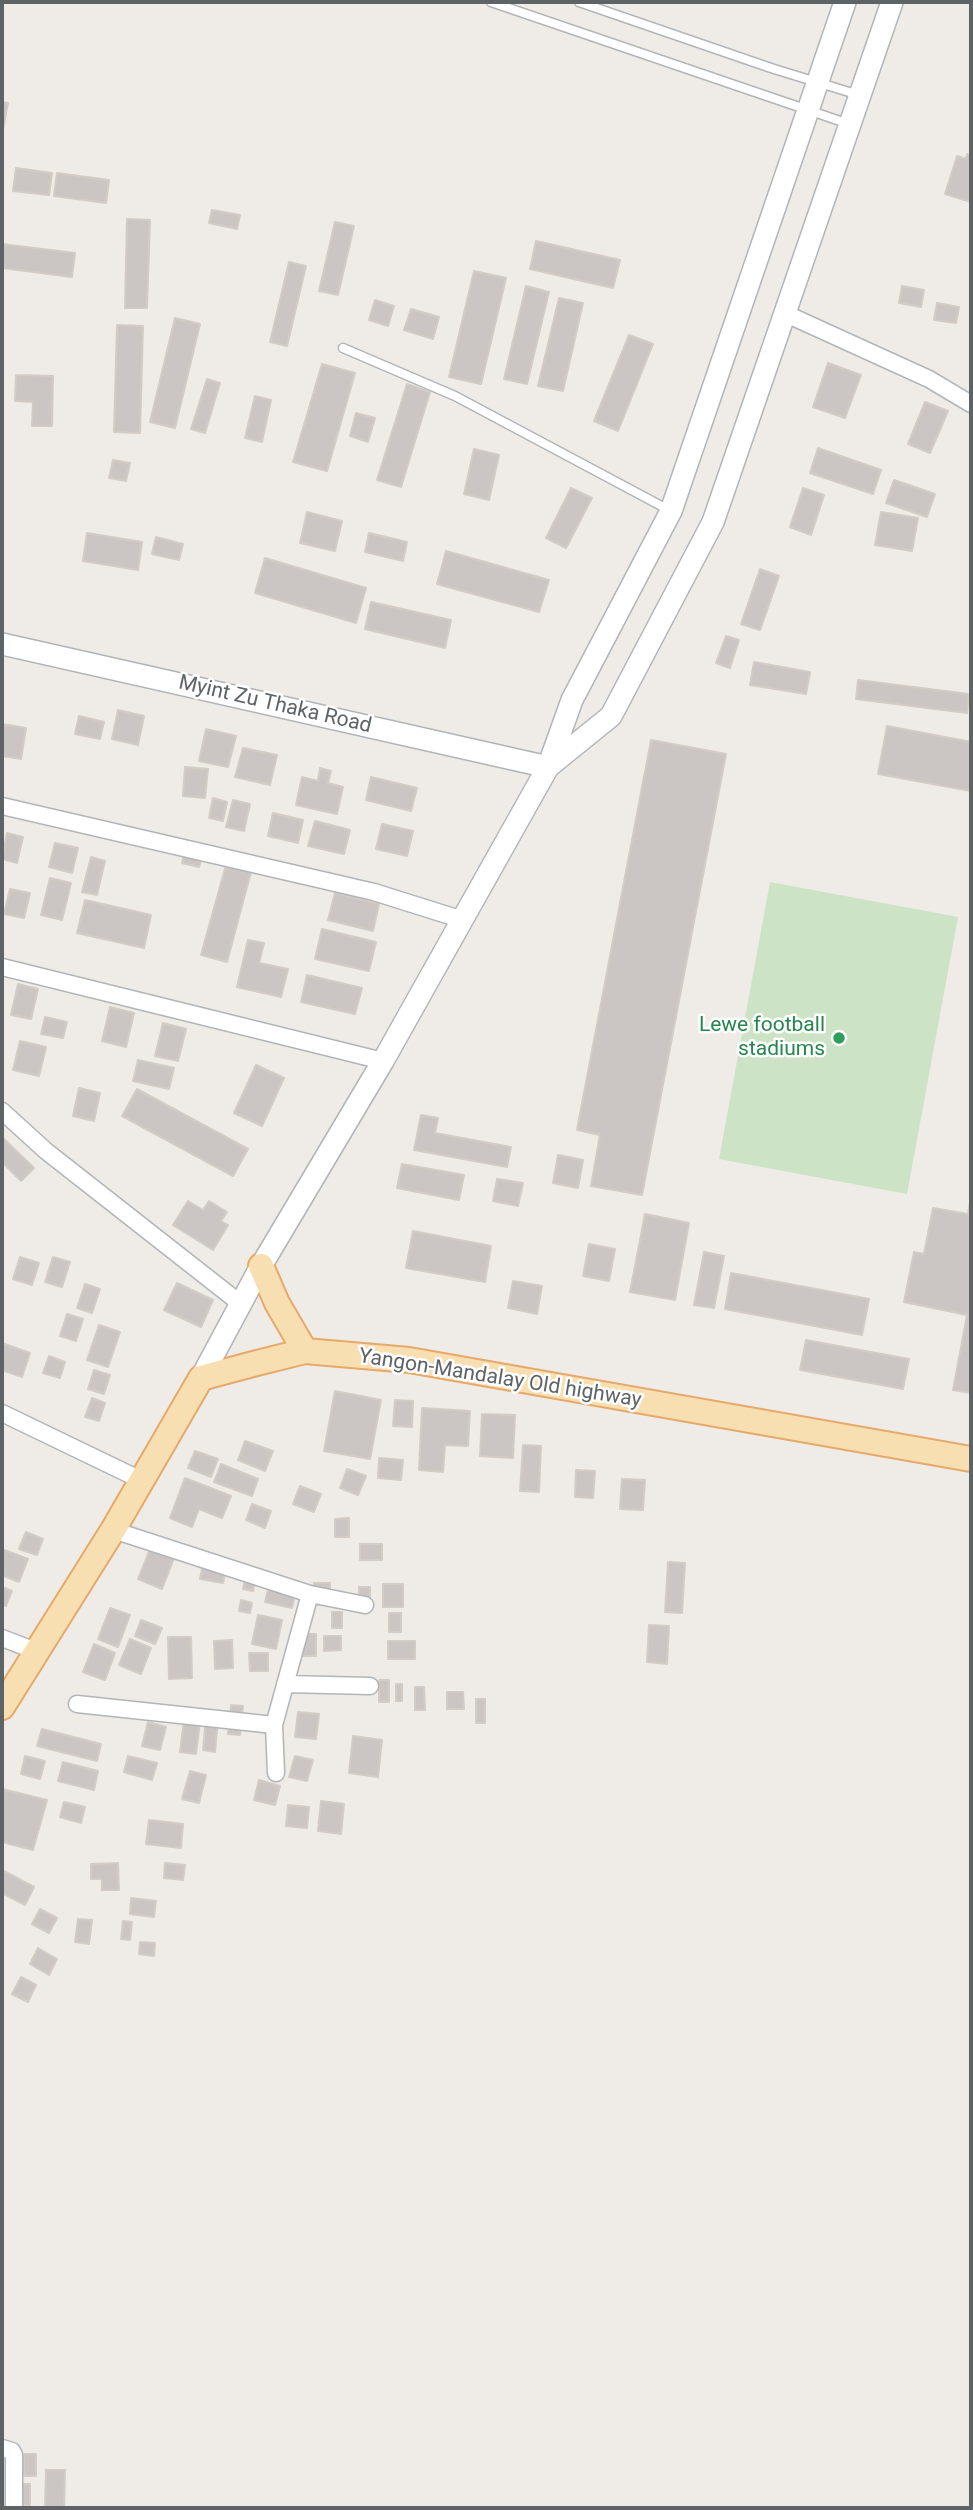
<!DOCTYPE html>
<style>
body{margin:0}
#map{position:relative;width:973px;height:2510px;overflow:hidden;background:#efebe7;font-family:Roboto,sans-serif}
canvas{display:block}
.frame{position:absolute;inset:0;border:4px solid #5e6366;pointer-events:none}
</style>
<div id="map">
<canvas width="973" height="2510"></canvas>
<div class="frame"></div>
</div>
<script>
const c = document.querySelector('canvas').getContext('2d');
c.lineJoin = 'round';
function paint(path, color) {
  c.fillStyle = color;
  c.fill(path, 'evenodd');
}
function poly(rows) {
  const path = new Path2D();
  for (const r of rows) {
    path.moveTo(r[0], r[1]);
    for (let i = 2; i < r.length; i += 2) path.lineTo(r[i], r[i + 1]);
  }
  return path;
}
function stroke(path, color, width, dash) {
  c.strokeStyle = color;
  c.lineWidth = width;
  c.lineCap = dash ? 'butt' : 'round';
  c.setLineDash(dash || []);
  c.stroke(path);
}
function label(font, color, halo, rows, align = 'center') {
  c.font = font + ' Roboto,sans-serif';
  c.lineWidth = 5;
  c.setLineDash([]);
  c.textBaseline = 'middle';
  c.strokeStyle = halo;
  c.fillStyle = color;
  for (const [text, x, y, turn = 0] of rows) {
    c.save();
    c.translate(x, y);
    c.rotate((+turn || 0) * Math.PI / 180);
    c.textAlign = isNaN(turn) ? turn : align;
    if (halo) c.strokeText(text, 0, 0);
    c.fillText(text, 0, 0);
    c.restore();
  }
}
const green = poly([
 [770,882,958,917,907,1194,719,1159]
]);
const building = poly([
 [2,102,8,103,2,135,2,102],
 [967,154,971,156,971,202,945,194,957,156,966,159,967,154],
 [16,168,52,173,49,195,13,191,16,168],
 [57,173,109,180,106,203,54,196,57,173],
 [212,210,240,215,237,229,209,223,212,210],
 [127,219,150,220,147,308,125,308,127,219],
 [335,222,354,226,338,295,319,291,335,222],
 [536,241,620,260,613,288,530,269,536,241],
 [2,244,75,253,72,277,2,268,2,244],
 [289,262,306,266,287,346,270,342,289,262],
 [474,271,506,278,481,384,449,377,474,271],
 [526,286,549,292,527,384,504,379,526,286],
 [902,286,924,290,921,307,899,303,902,286],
 [559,298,583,303,563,391,538,386,559,298],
 [375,300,394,306,388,326,369,320,375,300],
 [937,303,959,307,956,323,934,320,937,303],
 [411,309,439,317,433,339,404,330,411,309],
 [175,318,200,324,175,428,150,422,175,318],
 [117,325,143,326,140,433,114,432,117,325],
 [629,335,653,344,618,431,594,421,629,335],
 [828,363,861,375,845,418,813,407,828,363],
 [322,364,355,373,327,471,293,462,322,364],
 [16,375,53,376,52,426,32,426,33,402,15,401,16,375],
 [207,379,220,383,205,433,191,429,207,379],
 [407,384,430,392,401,487,377,480,407,384],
 [255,396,271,400,262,442,245,438,255,396],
 [925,402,948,411,930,453,908,444,925,402],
 [356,413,375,418,368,442,350,436,356,413],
 [818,448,881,470,873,494,810,473,818,448],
 [474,449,499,455,489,500,464,494,474,449],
 [113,460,130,463,126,481,109,478,113,460],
 [894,480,935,494,927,517,886,503,894,480],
 [571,488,592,498,566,548,546,538,571,488],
 [803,488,824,495,811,535,790,527,803,488],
 [307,512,342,521,335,551,300,543,307,512],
 [881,512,918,518,912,551,875,545,881,512],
 [87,533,142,542,138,570,83,561,87,533],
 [369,533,407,542,403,561,365,552,369,533],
 [156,537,183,544,179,560,152,554,156,537],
 [446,551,549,580,539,612,437,584,446,551],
 [265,558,366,588,356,623,255,593,265,558],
 [760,569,779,576,760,630,741,624,760,569],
 [371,602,451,620,445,648,365,629,371,602],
 [726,636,739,640,730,668,716,663,726,636],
 [754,662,810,672,806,694,750,685,754,662],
 [858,680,969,694,967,713,856,699,858,680],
 [118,710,144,716,138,745,112,739,118,710],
 [79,716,104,722,100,739,75,734,79,716],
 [2,724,26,728,21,759,2,756,2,724],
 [887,726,971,742,971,791,878,774,887,726],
 [206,729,236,736,228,767,199,761,206,729],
 [651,740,726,754,642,1195,591,1186,600,1135,577,1130,651,740],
 [243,748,277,755,270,785,235,777,243,748],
 [185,767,208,769,205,798,183,796,185,767],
 [320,768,331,771,328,783,343,787,337,814,296,805,302,777,318,781,320,768],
 [371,777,417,788,411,811,366,800,371,777],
 [213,798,227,802,223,821,209,818,213,798],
 [233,800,250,804,244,831,226,827,233,800],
 [273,813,303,820,298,843,268,836,273,813],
 [315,821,350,830,344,854,308,846,315,821],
 [382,824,413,831,407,856,376,849,382,824],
 [7,833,23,837,17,863,2,859,7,833],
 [55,843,78,848,72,873,49,867,55,843],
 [185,849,203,853,199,867,182,863,185,849],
 [91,857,105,861,97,895,82,892,91,857],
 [226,865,251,872,227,962,201,955,226,865],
 [50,878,71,883,62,920,41,915,50,878],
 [10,889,30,893,24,918,4,914,10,889],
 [335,893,379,904,373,931,328,920,335,893],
 [85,900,151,915,144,948,77,933,85,900],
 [322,929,376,942,369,971,315,959,322,929],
 [248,940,264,943,259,963,288,969,281,997,237,987,248,940],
 [307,975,362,988,355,1014,301,1002,307,975],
 [18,984,38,989,31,1019,11,1015,18,984],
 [110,1007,134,1013,126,1047,102,1041,110,1007],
 [45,1017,67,1022,63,1038,41,1034,45,1017],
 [163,1023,186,1029,178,1061,155,1056,163,1023],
 [20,1041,46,1047,39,1076,13,1070,20,1041],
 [138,1060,174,1068,169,1089,133,1081,138,1060],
 [256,1065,284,1078,262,1126,234,1113,256,1065],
 [79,1088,100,1093,94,1121,73,1116,79,1088],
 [137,1089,248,1149,233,1176,122,1116,137,1089],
 [421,1115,438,1118,435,1133,511,1147,507,1167,414,1150,421,1115],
 [2,1137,34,1168,21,1181,2,1162,2,1137],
 [558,1155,583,1160,578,1188,553,1183,558,1155],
 [402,1164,464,1175,459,1200,397,1188,402,1164],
 [497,1179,523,1183,518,1206,493,1201,497,1179],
 [971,1197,971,1393,953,1390,967,1315,904,1302,914,1252,924,1254,933,1208,968,1214,971,1197],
 [188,1201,203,1210,209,1201,227,1212,221,1221,228,1225,213,1250,173,1225,188,1201],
 [645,1214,689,1223,675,1300,630,1292,645,1214],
 [413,1231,491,1246,485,1282,406,1268,413,1231],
 [589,1244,615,1249,609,1281,583,1276,589,1244],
 [704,1252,724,1256,714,1308,694,1305,704,1252],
 [20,1257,39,1263,32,1285,13,1279,20,1257],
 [53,1257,70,1262,62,1287,45,1282,53,1257],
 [731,1273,869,1299,862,1335,725,1309,731,1273],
 [513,1281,542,1286,537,1314,508,1308,513,1281],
 [177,1283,213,1300,201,1327,164,1310,177,1283],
 [85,1284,100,1289,92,1313,77,1308,85,1284],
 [67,1314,83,1319,76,1341,60,1336,67,1314],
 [99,1325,120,1332,108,1367,87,1360,99,1325],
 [806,1340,909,1359,903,1389,800,1370,806,1340],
 [2,1343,30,1353,22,1377,2,1370,2,1343],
 [49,1356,65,1362,60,1378,43,1373,49,1356],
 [94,1370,110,1375,104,1394,88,1389,94,1370],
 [335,1391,381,1400,370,1459,324,1451,335,1391],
 [92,1398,105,1403,99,1421,85,1417,92,1398],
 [395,1400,413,1401,412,1427,393,1426,395,1400],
 [422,1408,470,1411,468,1446,445,1445,443,1472,419,1470,422,1408],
 [482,1414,515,1415,513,1458,480,1456,482,1414],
 [245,1441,273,1451,265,1471,238,1460,245,1441],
 [523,1445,541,1446,539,1492,520,1491,523,1445],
 [195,1451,218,1459,211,1477,188,1468,195,1451],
 [379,1458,403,1460,401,1480,378,1478,379,1458],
 [221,1464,258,1479,252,1496,214,1482,221,1464],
 [347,1469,366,1476,358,1495,340,1488,347,1469],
 [576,1470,595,1471,593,1498,575,1497,576,1470],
 [185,1478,231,1496,222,1518,199,1509,192,1527,170,1518,185,1478],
 [622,1479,645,1480,643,1510,620,1509,622,1479],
 [300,1486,321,1494,314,1512,293,1504,300,1486],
 [252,1504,271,1511,265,1528,246,1520,252,1504],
 [349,1518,349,1537,335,1537,335,1519,349,1518],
 [26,1532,43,1539,37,1555,19,1549,26,1532],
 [154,1539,178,1548,162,1589,138,1579,154,1539],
 [360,1544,382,1544,382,1560,360,1560,360,1544],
 [2,1549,28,1559,19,1582,2,1575,2,1549],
 [668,1562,685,1563,682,1613,665,1612,668,1562],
 [203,1564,226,1569,223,1583,200,1579,203,1564],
 [246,1573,256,1575,253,1591,243,1589,246,1573],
 [270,1581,297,1586,292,1608,265,1602,270,1581],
 [314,1583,330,1583,330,1604,314,1605,314,1583],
 [383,1584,403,1584,403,1607,383,1607,383,1584],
 [2,1587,12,1591,6,1606,2,1605,2,1587],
 [359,1587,370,1587,370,1604,359,1604,359,1587],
 [241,1600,252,1603,250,1613,239,1611,241,1600],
 [110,1608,130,1615,118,1647,98,1639,110,1608],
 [332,1612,342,1612,342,1628,332,1628,332,1612],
 [389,1613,401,1613,401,1632,389,1632,389,1613],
 [258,1615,282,1620,276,1649,252,1644,258,1615],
 [141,1620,162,1628,155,1644,135,1636,141,1620],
 [649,1625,669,1626,667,1664,647,1662,649,1625],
 [296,1634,316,1634,316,1656,297,1656,296,1634],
 [324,1636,341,1636,341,1650,324,1651,324,1636],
 [168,1637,191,1637,192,1678,169,1679,168,1637],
 [130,1639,151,1648,141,1674,119,1665,130,1639],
 [232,1640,233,1668,215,1669,214,1641,232,1640],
 [388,1641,415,1641,415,1659,388,1659,388,1641],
 [94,1644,115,1653,105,1680,83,1672,94,1644],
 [249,1653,268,1653,268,1671,250,1671,249,1653],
 [379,1680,389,1680,389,1702,379,1702,379,1680],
 [396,1684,402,1684,402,1701,396,1701,396,1684],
 [415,1687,424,1687,425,1710,415,1710,415,1687],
 [447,1692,463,1692,464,1709,447,1709,447,1692],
 [476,1699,485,1699,485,1723,476,1723,476,1699],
 [231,1705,243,1706,240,1735,228,1734,231,1705],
 [298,1712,319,1714,316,1739,295,1737,298,1712],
 [206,1718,218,1719,215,1752,203,1750,206,1718],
 [184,1720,200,1722,196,1754,180,1752,184,1720],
 [148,1722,166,1727,160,1750,142,1746,148,1722],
 [42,1729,101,1744,97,1761,37,1746,42,1729],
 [353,1736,382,1740,378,1777,349,1773,353,1736],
 [25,1756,45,1761,40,1779,21,1774,25,1756],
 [128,1756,157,1763,152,1780,124,1772,128,1756],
 [295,1756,313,1760,307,1781,289,1777,295,1756],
 [63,1762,98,1771,94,1790,58,1781,63,1762],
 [190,1771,206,1775,199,1803,182,1799,190,1771],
 [259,1780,280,1786,275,1805,254,1800,259,1780],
 [2,1789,47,1800,33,1850,2,1842,2,1789],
 [321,1801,344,1804,341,1834,318,1831,321,1801],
 [64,1802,85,1807,81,1823,60,1817,64,1802],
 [288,1805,309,1807,307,1828,286,1826,288,1805],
 [149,1820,183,1824,181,1848,146,1844,149,1820],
 [118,1863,119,1890,102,1890,102,1879,91,1879,91,1864,118,1863],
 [165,1863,185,1865,183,1880,164,1878,165,1863],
 [2,1870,34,1887,25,1905,2,1893,2,1870],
 [131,1898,156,1901,154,1917,130,1914,131,1898],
 [40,1909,57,1918,49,1933,32,1924,40,1909],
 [78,1919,92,1920,89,1944,75,1942,78,1919],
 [123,1921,132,1922,130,1940,121,1939,123,1921],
 [140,1942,155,1943,154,1956,139,1954,140,1942],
 [38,1948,57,1959,49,1975,30,1964,38,1948],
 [21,1977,36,1985,28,2002,12,1994,21,1977],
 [24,2454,36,2454,36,2476,24,2476,24,2454],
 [46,2470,65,2470,64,2508,45,2508,46,2470],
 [23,2484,30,2484,30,2505,22,2505,23,2484]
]);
const lane = poly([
 [491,2,849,124],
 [579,2,774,69,859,95],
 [343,348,455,396,669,510]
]);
const street = poly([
 [784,313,929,379,971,404],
 [2,806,374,892,463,920],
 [2,967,383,1061],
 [2,1111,46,1151,241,1304],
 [2,1413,143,1481],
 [113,1530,310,1594,365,1605],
 [2,1638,36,1651],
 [285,1684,370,1686],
 [77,1704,274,1725],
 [276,1773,274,1725,310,1594],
 [2,2448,12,2451,14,2455,14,2508]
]);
const secondary = poly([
 [2,644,548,767],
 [548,767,611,716,713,522,892,2],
 [201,1378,261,1266,383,1061,548,767,572,700,671,511,845,2]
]);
const primary = poly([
 [261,1266,277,1303,305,1351],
 [2,1707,113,1530,201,1378,253,1364,305,1351,409,1360,971,1459]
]);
const markers = [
 [839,1038,7,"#2e9e5b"]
];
const streetNames = [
 ["Myint Zu Thaka Road",275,705,13],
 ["Yangon-Mandalay Old highway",500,1379,9]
];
const leisureNames = [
 ["Lewe football",825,1026],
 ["stadiums",825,1050]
];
paint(green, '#cce4c5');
paint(building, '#cbc6c3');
stroke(building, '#d3ccc5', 2);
stroke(lane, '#b2b5b8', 11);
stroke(street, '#b2b5b8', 19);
stroke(secondary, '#b1b5b8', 24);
stroke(primary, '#e6a969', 28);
stroke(lane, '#fff', 8);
stroke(street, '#fff', 16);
stroke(secondary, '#fff', 21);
stroke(primary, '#f8dfb2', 24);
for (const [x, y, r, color] of markers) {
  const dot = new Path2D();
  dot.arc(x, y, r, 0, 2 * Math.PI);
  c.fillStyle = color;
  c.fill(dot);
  stroke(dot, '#fff', 2.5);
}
label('21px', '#5e6366', '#fff', streetNames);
label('21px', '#27864d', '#fff', leisureNames, 'right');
</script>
